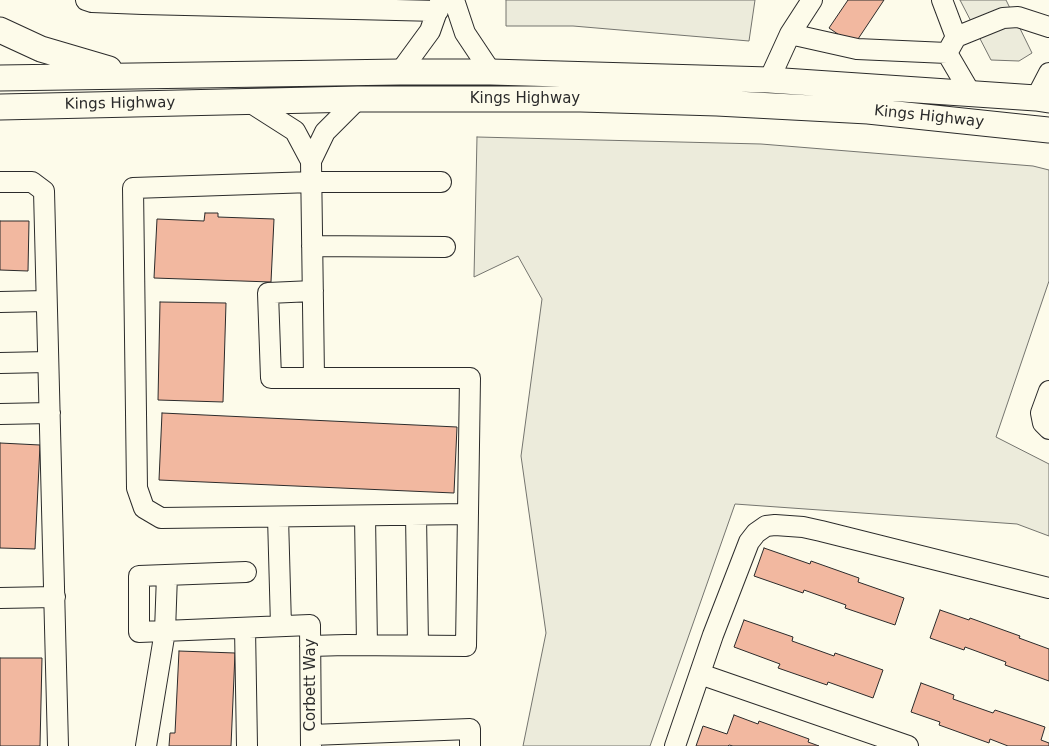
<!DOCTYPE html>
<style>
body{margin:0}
canvas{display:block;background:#fdfbea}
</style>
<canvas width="1049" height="746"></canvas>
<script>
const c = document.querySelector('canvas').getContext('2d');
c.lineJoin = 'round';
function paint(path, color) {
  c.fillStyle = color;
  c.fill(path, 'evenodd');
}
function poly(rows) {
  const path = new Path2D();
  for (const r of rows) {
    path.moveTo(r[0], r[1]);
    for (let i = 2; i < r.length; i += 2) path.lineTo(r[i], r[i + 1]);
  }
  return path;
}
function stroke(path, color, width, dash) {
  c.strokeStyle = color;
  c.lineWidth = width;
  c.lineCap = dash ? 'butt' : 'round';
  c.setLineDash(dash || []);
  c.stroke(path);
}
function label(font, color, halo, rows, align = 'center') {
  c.font = font + ' "DejaVu Sans",sans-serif';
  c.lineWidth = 4;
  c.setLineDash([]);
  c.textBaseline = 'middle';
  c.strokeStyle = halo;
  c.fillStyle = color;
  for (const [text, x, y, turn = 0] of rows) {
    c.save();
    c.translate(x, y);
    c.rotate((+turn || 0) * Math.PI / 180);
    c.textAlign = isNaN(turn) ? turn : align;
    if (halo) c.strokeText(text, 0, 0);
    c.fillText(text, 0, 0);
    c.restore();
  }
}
const green = poly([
 [506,0,755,0,749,41,573,26,506,26,506,0],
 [960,0,1006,0,1032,53,1019,61,991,60,960,0],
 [477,137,761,144,1033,166,1049,170,1049,281,996,437,1049,464,1049,536,1017,524,735,504,650,746,523,746,546,633,521,456,542,299,518,256,474,277,477,137]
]);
const building = poly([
 [848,0,884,0,854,45,829,28,848,0],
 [205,213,218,213,218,217,274,219,271,282,154,278,157,219,204,221,205,213],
 [0,221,29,221,28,271,0,270,0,221],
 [160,302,226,303,223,402,158,400,160,302],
 [162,413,457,427,454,493,159,480,162,413],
 [0,443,40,445,35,549,0,548,0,443],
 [764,548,810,564,811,561,859,578,858,582,904,598,895,625,845,608,846,605,804,590,803,593,754,576,764,548],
 [940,610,969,620,970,618,1020,636,1019,638,1049,649,1049,681,1005,665,1006,662,965,647,964,650,930,638,940,610],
 [744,620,793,637,792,641,834,656,835,653,883,670,873,698,828,682,827,685,778,668,780,664,734,647,744,620],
 [179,651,235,653,231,746,169,746,170,733,175,733,179,651],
 [0,658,42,658,40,746,0,746,0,658],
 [921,683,954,695,953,699,993,713,995,710,1045,727,1041,740,1049,743,1049,746,1008,746,990,739,989,743,939,725,940,722,911,712,921,683],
 [734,715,758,724,759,721,809,739,808,742,819,746,733,746,729,745,728,746,696,746,703,726,727,734,734,715]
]);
const minor = poly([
 [86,0,92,2,143,4],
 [139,0,143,4,438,11],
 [454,0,465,33,491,72],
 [942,0,956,37,947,53,971,94],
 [790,34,857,49,947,53],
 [956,37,1003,18,1018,17,1049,27],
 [400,72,430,31,441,0],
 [769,80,790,34,812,0],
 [1036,98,1049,73],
 [248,101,295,131,311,161],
 [0,182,32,182,44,191,58,746],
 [441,182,312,182,133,188,137,488,144,508,161,518,468,514],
 [312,246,445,247],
 [0,302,46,301],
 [0,363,48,362],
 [314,377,311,161,325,132,358,99],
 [1049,391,1041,413,1043,423,1049,429],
 [0,414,50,413],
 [416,515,418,645],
 [365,516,367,645],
 [278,517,281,626],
 [246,572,139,576,139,632,310,625,311,746],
 [0,598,55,597],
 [245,628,247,746],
 [310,646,346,645,466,646,470,378,271,378,268,293,313,291],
 [700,674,908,746],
 [311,735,470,729,470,746],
 [146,746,165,631,167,575],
 [675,746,713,635,749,542,756,533,766,526,775,525,803,527,821,531,1049,588]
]);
const major = poly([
 [0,30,41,49,109,69],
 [0,78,400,72,491,72,769,80,1036,98,1049,100],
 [0,107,358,99,581,99,717,103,868,111,1049,130]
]);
const streetNames = [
 ["Kings Highway",525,99],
 ["Kings Highway",120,104,-1],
 ["Kings Highway",929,117,6],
 ["Corbett Way",311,685,-90]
];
paint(green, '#ecebdb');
stroke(green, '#74746e', 1);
paint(building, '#f2b8a0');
stroke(building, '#2b2b2b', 1);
stroke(minor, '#2b2b2b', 22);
stroke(major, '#2b2b2b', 27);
stroke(minor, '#fdfbea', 20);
stroke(major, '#fdfbea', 25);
label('15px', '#2b2b2b', '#fdfbea', streetNames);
</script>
